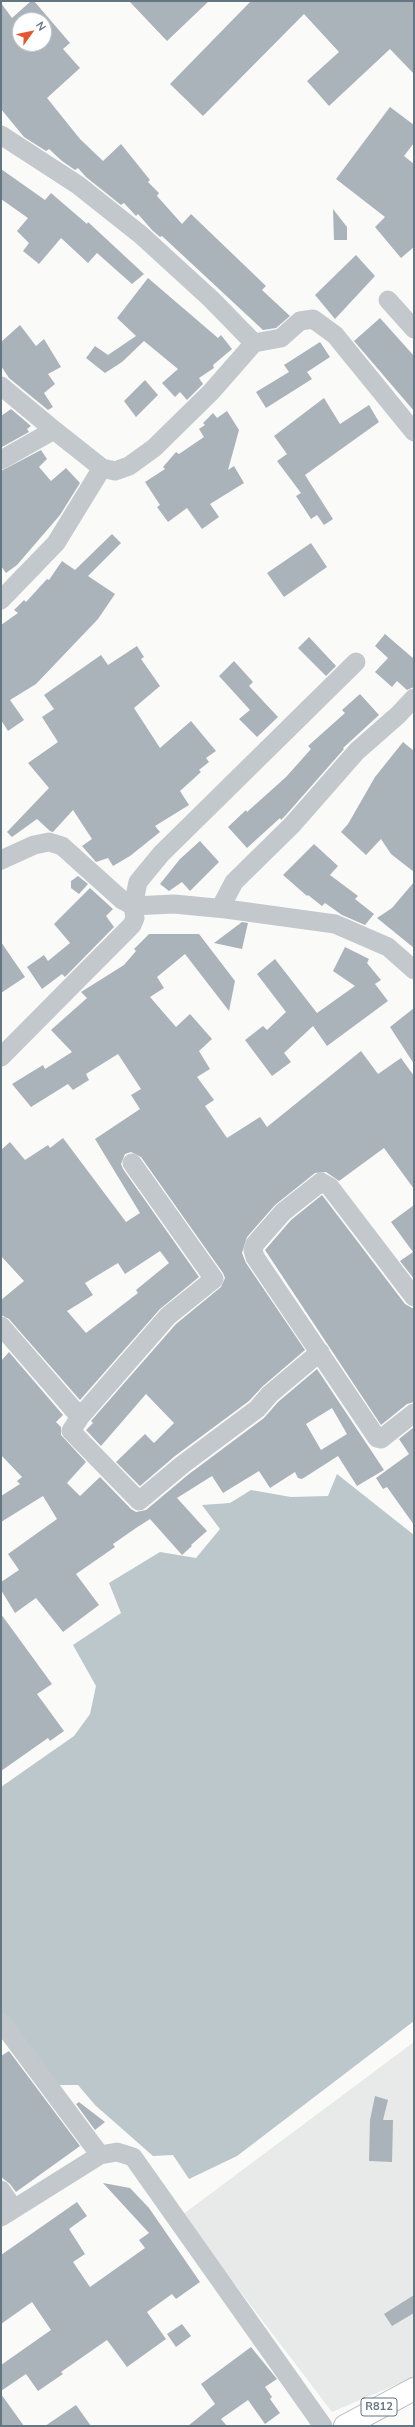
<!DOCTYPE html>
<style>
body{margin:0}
#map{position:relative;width:415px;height:2427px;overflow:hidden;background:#fafaf8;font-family:Mulish,sans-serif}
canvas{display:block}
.frame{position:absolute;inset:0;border:2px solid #657683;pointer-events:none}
.north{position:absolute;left:12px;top:12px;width:40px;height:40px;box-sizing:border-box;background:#fff;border:1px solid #c1c8cd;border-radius:50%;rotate:57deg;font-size:11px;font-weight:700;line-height:16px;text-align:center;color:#657683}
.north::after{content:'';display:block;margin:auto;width:14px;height:18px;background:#e4572e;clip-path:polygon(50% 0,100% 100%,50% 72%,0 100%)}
</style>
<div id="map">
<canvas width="415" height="2427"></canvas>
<div class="frame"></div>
<div class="north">N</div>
</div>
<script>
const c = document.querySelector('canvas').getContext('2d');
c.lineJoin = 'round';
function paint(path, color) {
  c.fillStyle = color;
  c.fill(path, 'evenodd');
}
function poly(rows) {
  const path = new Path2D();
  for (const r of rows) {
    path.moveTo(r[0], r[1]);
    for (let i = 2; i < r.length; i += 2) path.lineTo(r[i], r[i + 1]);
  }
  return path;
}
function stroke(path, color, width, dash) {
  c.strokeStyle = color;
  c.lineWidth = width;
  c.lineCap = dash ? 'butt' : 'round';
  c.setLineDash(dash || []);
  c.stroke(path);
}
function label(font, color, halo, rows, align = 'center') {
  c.font = font + ' Mulish,sans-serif';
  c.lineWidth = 4;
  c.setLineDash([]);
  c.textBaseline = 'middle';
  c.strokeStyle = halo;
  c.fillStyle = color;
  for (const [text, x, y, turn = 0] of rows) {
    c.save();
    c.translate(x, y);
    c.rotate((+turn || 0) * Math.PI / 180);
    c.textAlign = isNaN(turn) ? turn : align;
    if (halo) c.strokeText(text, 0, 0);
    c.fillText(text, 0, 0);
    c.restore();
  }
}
const built = poly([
 [414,2042,414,2377,332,2412,182,2215]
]);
const water = poly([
 [337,1474,414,1535,414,2021,237,2156,189,2179,173,2155,153,2156,95,2105,78,2085,53,2085,1,2018,1,1787,74,1736,90,1714,96,1686,73,1645,121,1613,109,1583,160,1552,196,1558,220,1529,202,1505,230,1503,251,1490,291,1497,328,1496]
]);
const building = poly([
 [31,1,34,1,70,43,63,49,80,68,47,98,80,139,103,161,121,144,150,180,148,182,159,193,157,196,182,224,191,214,266,286,262,290,290,316,276,328,263,330,162,236,160,237,152,230,138,214,136,216,124,203,121,205,86,177,78,168,75,170,62,161,49,149,46,151,24,137,1,109,1,3,12,18],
 [20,20,44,20,44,44,20,44],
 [129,1,209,1,167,41],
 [251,1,414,1,414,74,390,49,329,106,307,81,339,52,304,14,203,116,170,84],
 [390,107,414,125,414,143,404,156,414,164,414,247,401,258,375,227,385,217,336,179],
 [1,169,45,200,51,193,87,224,88,222,144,274,132,284,97,253,88,263,61,238,39,264,23,251,29,243,17,231,28,218,1,199],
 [333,209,347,227,347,240,334,240],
 [356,255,375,276,335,319,315,295],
 [148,278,218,338,221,335,232,349,213,365,214,368,199,378,203,384,187,400,180,392,175,397,162,383,178,369,144,341,122,362,105,373,86,358,95,346,108,355,136,336,117,318],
 [380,318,414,356,414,411,354,341],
 [20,325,36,346,44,339,61,367,48,374,55,384,44,393,53,407,48,410,9,378,1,366,1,342],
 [320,342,330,357,307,372,312,379,266,408,256,392,289,372,284,365],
 [145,380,158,395,136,417,124,401],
 [324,398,340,424,369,405,379,422,305,475,333,519,324,525,317,515,311,519,296,496,301,493,277,461,287,454,274,436],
 [11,409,31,426,27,429,29,432,2,447,1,416],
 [227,411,239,430,228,470,234,466,244,483,210,504,219,517,202,529,187,508,168,522,157,507,160,505,145,482,165,469,163,467,176,452,179,454,204,437,199,429,205,425,203,423,213,413,217,418],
 [41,450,47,459,39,467,51,481,66,468,80,483,60,515,17,565,6,573,1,566,1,471],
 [112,534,121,543,88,576,115,594,98,619,36,684,10,700,24,720,8,731,1,720,1,625,18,613,14,610,24,600,26,602,47,579,49,580,62,561,75,570],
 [311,543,327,567,284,597,267,573],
 [385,634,414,659,414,687,407,690,397,681,392,687,375,672,388,658,375,646],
 [309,637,336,666,326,676,298,648],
 [137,646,144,657,141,659,160,686,134,708,160,748,191,721,216,751,206,758,209,762,199,770,201,772,180,791,189,805,155,826,160,832,130,856,113,866,108,858,96,862,82,846,92,839,73,810,53,832,50,831,37,819,12,837,7,832,49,788,28,763,58,742,42,717,54,709,44,695,101,655,108,665],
 [234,661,253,682,249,686,278,717,257,737,239,719,250,710,219,676],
 [360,694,379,715,343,748,344,749,285,816,281,820,280,818,247,848,228,827,246,810,247,812,286,777,311,749,308,746,345,713,342,710],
 [403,742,414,751,414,872,391,854,381,839,366,855,341,832,348,824,375,777],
 [200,841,219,862,190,891,182,882,169,891,160,884,180,859],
 [314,844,338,866,330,875,358,896,355,899,374,914,365,925,342,915,325,903,322,906,308,895,307,896,283,875],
 [78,876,88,884,79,894,71,888,71,881],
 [414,882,414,948,377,918,392,908],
 [90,888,113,909,106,916,114,927,65,977,62,974,42,989,27,967,44,955,48,961,70,943,54,924],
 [242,922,248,923,242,949,214,943],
 [149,934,199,934,235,981,229,1011,185,954,157,977,164,988,150,997,176,1027,190,1014,212,1039,199,1051,210,1069,197,1077,214,1100,205,1106,227,1138,260,1117,267,1127,361,1051,378,1074,401,1058,414,1076,414,1189,384,1148,339,1181,326,1172,315,1173,275,1205,247,1237,242,1253,246,1263,305,1350,263,1386,249,1401,175,1456,140,1486,116,1462,145,1434,154,1443,174,1423,146,1394,101,1446,86,1430,93,1423,91,1421,176,1324,221,1287,225,1278,223,1273,141,1157,131,1152,125,1154,121,1164,123,1169,199,1277,160,1309,80,1400,9,1319,1,1315,1,1300,24,1281,1,1256,1,1150,10,1142,25,1160,48,1145,50,1148,63,1138,126,1222,140,1213,95,1139,140,1109,131,1095,141,1089,118,1054,86,1074,89,1080,73,1090,68,1084,31,1107,12,1084,43,1065,45,1069,72,1052,51,1030,87,998,81,992,124,965,136,951,134,949],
 [160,1251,169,1263,136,1290,138,1293,86,1333,67,1311,93,1295,85,1283,118,1263,125,1274],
 [1,942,25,977,1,993],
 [345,947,369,959,367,963,381,980,375,984,388,1001,327,1046,313,1026,284,1053,291,1062,272,1076,245,1040,263,1026,267,1030,286,1012,257,974,275,959,317,1013,355,986,333,971],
 [414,1008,414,1064,390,1027],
 [322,1195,405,1304,414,1309,414,1402,407,1404,381,1425,265,1250,291,1220],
 [414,1205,414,1279,400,1261,413,1252,391,1222],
 [9,1352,63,1415,56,1422,61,1427,61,1435,86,1462,67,1483,80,1496,100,1477,131,1509,136,1512,146,1510,189,1474,264,1418,278,1402,317,1369,384,1470,357,1486,338,1456,302,1479,298,1478,295,1472,270,1488,259,1471,223,1493,212,1476,177,1498,207,1531,191,1545,192,1546,182,1555,150,1519,136,1528,113,1544,115,1547,76,1574,99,1605,63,1632,36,1598,15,1613,1,1590,1,1582,19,1570,8,1554,57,1519,43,1496,1,1522,1,1496,20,1484,17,1481,22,1477,1,1455,1,1361],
 [332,1408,347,1434,321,1450,306,1424],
 [414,1427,414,1525,387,1487,383,1489,376,1478,409,1454,399,1439],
 [1,1614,52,1684,37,1694,64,1731,50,1741,48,1738,1,1771],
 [9,2051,80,2146,16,2192,10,2184,1,2177,1,2056],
 [375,2096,388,2100,383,2120,393,2120,392,2162,369,2161,370,2120],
 [79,2102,105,2122,95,2130,76,2104],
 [103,2183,130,2188,149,2208,200,2282,176,2299,172,2294,147,2312,166,2339,127,2367,107,2340,61,2372,63,2374,38,2391,26,2374,1,2391,1,2365,51,2330,32,2302,1,2324,1,2255,77,2202,87,2216,69,2229,85,2254,73,2262,90,2287,145,2248,139,2240,149,2233],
 [414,2295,414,2313,392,2326,384,2314],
 [182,2324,191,2336,176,2347,167,2334],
 [251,2347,277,2379,265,2387,272,2397,270,2399,280,2413,265,2424,248,2400,221,2419,227,2426,188,2426,215,2404,201,2384],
 [1,2394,24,2426,1,2426],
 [76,2405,91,2426,45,2426]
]);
const minor = poly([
 [1,135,78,185,141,235,211,299,254,343,281,338,300,321,313,319,335,335,414,432],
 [388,300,414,329],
 [1,386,54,430],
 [1,460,54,430,102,468,115,471,129,466,154,448,211,392,254,343],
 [1,600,56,543,102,468],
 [414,698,398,715,357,751,292,825,234,882,224,901,226,909,335,924,388,947,414,970],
 [1,860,34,845,49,842,62,846,122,900,133,906,174,904,226,909],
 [1,1057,132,925,135,918,133,906,138,882,161,854,356,662],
 [414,1297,330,1187,321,1182,283,1212,255,1244,253,1250,255,1257,377,1438,381,1439,386,1435,414,1413],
 [1,1326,80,1417,71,1431,139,1501,182,1465,257,1409,270,1394,320,1352],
 [80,1417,168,1316,214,1279,132,1163],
 [1,2022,100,2155],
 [1,2190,14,2209],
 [1,2217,100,2155,117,2152,133,2157,323,2426]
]);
const major = poly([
 [345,2426,414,2389]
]);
const shields = [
 [379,2407,36]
];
const shieldNames = [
 ["R812",379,2407]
];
paint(built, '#e8e9e9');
paint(water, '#bbc7cb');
paint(building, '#aab3b9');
stroke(major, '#b5babe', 24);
stroke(minor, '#c3c8cc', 19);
stroke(major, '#fff', 22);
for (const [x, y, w] of shields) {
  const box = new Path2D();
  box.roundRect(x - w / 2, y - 9, w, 18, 3);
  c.fillStyle = '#fff';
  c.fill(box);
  stroke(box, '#657683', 1);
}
label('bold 11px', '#657683', null, shieldNames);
</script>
